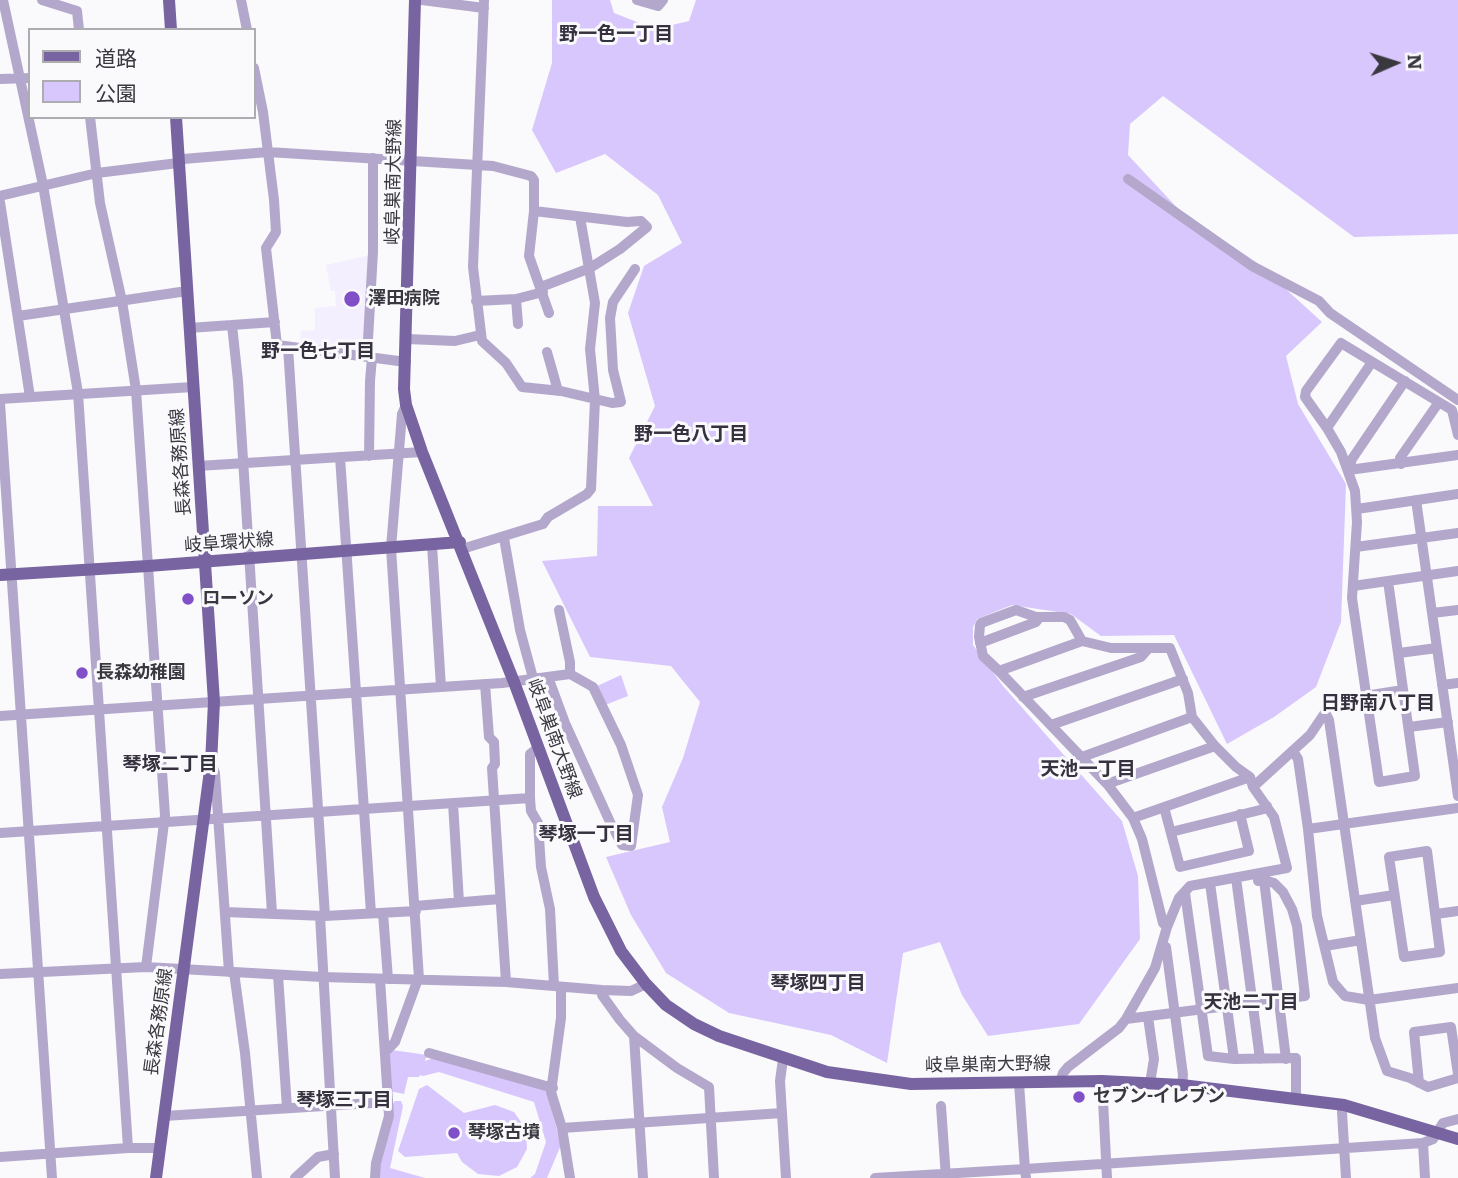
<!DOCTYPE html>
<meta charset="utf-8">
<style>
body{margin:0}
#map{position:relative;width:1458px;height:1178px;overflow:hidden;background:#faf9fc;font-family:Literata,"Noto Sans JP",serif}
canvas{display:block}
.legend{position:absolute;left:28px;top:28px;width:228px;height:91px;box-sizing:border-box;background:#faf9fc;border:2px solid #adacb0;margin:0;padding:9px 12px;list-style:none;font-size:21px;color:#3a383f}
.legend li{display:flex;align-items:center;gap:14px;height:35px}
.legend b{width:35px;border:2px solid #adacb0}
.north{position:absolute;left:1360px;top:28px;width:70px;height:70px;-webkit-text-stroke:5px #faf9fc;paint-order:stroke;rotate:87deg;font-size:19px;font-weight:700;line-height:28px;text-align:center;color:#3a383f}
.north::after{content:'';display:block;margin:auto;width:24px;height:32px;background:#3a383f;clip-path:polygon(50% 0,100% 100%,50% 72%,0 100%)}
</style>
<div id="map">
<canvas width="1458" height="1178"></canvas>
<ul class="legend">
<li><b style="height:9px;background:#7864a1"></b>道路</li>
<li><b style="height:19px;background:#d8c7fd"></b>公園</li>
</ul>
<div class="north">N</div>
</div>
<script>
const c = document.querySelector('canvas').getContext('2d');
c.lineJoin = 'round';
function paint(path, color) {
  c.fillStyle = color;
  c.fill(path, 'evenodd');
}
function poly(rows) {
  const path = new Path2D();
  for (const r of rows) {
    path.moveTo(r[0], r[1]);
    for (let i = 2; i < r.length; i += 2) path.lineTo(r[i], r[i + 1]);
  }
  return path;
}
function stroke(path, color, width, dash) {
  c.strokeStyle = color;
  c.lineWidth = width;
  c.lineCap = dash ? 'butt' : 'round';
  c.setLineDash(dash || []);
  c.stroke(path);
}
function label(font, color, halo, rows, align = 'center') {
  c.font = font + ' Literata,"Noto Sans JP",serif';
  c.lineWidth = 6;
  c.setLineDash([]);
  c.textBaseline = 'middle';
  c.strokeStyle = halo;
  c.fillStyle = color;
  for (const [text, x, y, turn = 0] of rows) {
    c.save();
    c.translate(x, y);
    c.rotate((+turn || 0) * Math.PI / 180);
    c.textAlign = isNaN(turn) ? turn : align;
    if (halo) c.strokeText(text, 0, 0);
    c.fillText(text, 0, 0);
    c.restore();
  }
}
const built = poly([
 [371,255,364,353,300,347,301,331,315,330,315,308,336,306,335,291,331,291,326,265]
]);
const green = poly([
 [552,0,610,0,614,13,655,29,689,21,696,0,1458,0,1458,234,1354,237,1163,96,1130,124,1128,155,1182,213,1256,262,1322,322,1286,356,1298,404,1346,484,1341,622,1316,687,1274,717,1227,744,1174,635,1101,636,1071,614,1012,605,977,619,973,627,973,645,1003,686,1122,821,1138,876,1140,939,1079,1024,988,1036,962,995,940,942,903,953,887,1063,831,1035,729,1013,666,973,631,915,606,857,670,842,662,807,683,758,700,702,671,666,590,657,542,561,597,556,598,506,653,506,629,458,655,406,628,313,644,266,682,243,658,195,605,154,556,173,532,130,552,63],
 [621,675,628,696,605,705,595,687],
 [392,1050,427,1055,425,1061,436,1057,546,1090,561,1145,547,1178,530,1178,535,1174,546,1142,534,1102,439,1072,423,1076,420,1075,419,1077,408,1077,404,1094,389,1091,389,1053],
 [427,1085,464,1113,495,1105,514,1112,526,1129,527,1149,517,1167,499,1176,478,1174,462,1162,457,1153,405,1157,398,1151,419,1089],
 [395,1101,401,1101,403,1106,390,1168,425,1178,379,1178,378,1163,391,1106]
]);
const minor = poly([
 [3,0,43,185,78,393,128,1148],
 [42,0,77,11,79,30],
 [241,0,247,30],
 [422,0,484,8],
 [484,0,473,267,482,341,506,363,522,387,561,391,612,403,621,402,613,370,610,318,613,302,635,269],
 [637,0,658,6,663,0],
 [254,68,263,112,274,200,276,232,266,248,277,345,406,362],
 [0,79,30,78],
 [90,117,100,203,122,301,136,390,165,815,146,967],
 [1128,179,1252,266,1319,301,1330,313,1458,400],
 [0,196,97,173,178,163,183,159,268,152,493,166,531,176,534,180,534,211,529,256,549,313],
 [0,202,30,397],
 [534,211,627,222,641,221,647,227,620,249,590,268,541,287],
 [516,299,518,324],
 [476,301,516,299,543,292],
 [18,316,187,291],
 [232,325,238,381,272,913],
 [189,328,275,322],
 [407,339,455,341,480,335],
 [288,347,325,916],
 [547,352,558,391],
 [367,357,373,252,373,158],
 [0,399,193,387],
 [0,403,52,1178],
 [406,405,402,414,391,548,419,979],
 [1327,428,1372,362],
 [369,456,370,381,372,358],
 [340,457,371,913],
 [1401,464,1400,458,1439,402],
 [198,466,422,452],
 [1349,470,1458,455],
 [1349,470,1352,459,1405,381],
 [1416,500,1458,796],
 [1357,509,1458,494],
 [504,538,520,630,533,678],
 [432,545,441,687],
 [1356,547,1458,533],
 [462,549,543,524,548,517,587,494,591,489,595,400,590,349,595,303,580,217],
 [1388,581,1415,776,1379,782,1352,598,1357,522,1355,491,1341,452,1327,428,1305,397,1306,391,1341,343,1452,410,1458,435],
 [1353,586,1458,571],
 [1432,613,1458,610],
 [980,643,1036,622,1040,617],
 [1399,653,1437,648],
 [999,671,983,656,979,637,980,625,981,623,1016,610,1036,617,1064,617,1070,620,1082,641],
 [548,677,565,723,610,822,622,845,631,846,638,795,621,745,593,687,570,674,570,662,559,610],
 [485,684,489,737,494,742,495,764,492,768,506,982],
 [1442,685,1458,683],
 [1023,697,1141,657,1148,649],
 [1326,714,1329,720,1375,1038,1387,1071,1410,1078,1428,1087,1458,1078],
 [0,716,502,683,570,674],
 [1051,725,1183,679],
 [1409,727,1448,722],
 [538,748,530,754,530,798,531,811,538,823,541,867,550,909,554,986],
 [1293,751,1298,759,1308,829,1317,916,1333,982,1345,996,1369,1000,1458,988],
 [1082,757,1192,717],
 [211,763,215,773,229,972],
 [1107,784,1215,746],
 [1253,787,1310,735,1333,701,1403,690],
 [453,803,459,902],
 [1164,807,1180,867,1249,851,1240,814],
 [1133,818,1250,777],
 [1308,829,1458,808],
 [1171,832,1264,809,1267,806],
 [0,833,530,798],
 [1427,851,1440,952,1404,957,1389,857,1427,851],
 [1236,878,1260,1059],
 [1258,881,1264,880,1286,1059],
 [1210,883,1234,1059,1296,1058,1296,1098],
 [1185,893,1208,1056,1234,1059],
 [1355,901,1394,895],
 [415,906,500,899],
 [225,912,325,916,416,911],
 [383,913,388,979],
 [1436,914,1458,911],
 [320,916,335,1178],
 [1162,946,1166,947,1183,1075,1182,1085],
 [1325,946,1361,940],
 [234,972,245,1053,257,1178],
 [0,974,146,967,322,977,506,982,602,990,631,991,646,984],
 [278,975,287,1108],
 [561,987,561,1018,551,1092,562,1128,570,1178],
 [602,990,602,995,620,1020,634,1036,677,1068,709,1087,714,1178],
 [1148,1017,1154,1059,1150,1083],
 [1126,1019,1305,996,1297,926,1292,909,1283,892,1274,883,1264,880],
 [634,1036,643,1178],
 [385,1052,395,1042,418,979],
 [429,1053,553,1088],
 [783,1059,780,1081,786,1178],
 [1102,1081,1107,1178],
 [1060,1082,1063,1073,1068,1067,1119,1028,1126,1019,1155,968,1167,927,1179,898,1190,886,1287,868,1274,817,1253,787,1250,777,1236,767,1215,746,1192,717,1188,693,1170,648,1111,648,1082,641,999,671,1108,785,1133,818,1142,839,1163,923,1167,927],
 [1019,1083,1025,1169,1423,1143,1433,1139,1443,1123,1458,1119],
 [1419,1083,1414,1032,1451,1027,1458,1074],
 [1344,1105,1342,1112,1346,1178],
 [941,1106,946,1178],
 [164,1116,388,1102],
 [562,1128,782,1113],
 [1423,1143,1425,1178],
 [0,1157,128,1148,160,1148],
 [295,1178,318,1157,334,1154],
 [375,1178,376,1163,389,1116,380,979],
 [875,1178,1025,1169,1026,1178]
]);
const major = poly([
 [169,0,171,30],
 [415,0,404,389,406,405,422,452,514,682,594,897,621,951,646,984,666,1005,694,1024,719,1036,827,1072,911,1084,1102,1081,1182,1085,1344,1105,1458,1139],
 [0,575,148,566,460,542],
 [156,1178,211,763,214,702,176,117]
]);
const markers = [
 [352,299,9,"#8150c9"],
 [188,599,7,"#8150c9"],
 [82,673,7,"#8150c9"],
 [1079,1097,7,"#8150c9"],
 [454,1133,7,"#8150c9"]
];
const streetNames = [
 ["岐阜巣南大野線",394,182,-89],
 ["長森各務原線",181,462,-94],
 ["岐阜環状線",229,543,-4],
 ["岐阜巣南大野線",554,739,70],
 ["長森各務原線",159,1022,-82],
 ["岐阜巣南大野線",988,1065,-1]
];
const poiNames = [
 ["澤田病院",368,299],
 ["ローソン",202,599],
 ["長森幼稚園",96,673],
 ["セブン-イレブン",1093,1097],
 ["琴塚古墳",468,1133]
];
const neighbourhoodNames = [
 ["野一色一丁目",616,34],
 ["野一色七丁目",318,351],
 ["野一色八丁目",691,434],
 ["日野南八丁目",1378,703],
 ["琴塚二丁目",170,764],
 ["天池一丁目",1088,769],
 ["琴塚一丁目",586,834],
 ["琴塚四丁目",818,983],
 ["天池二丁目",1251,1002],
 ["琴塚三丁目",344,1100]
];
paint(built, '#f3effe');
paint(green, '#d8c7fd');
stroke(minor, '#b3a8cb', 10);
stroke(major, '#7864a1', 12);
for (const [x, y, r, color] of markers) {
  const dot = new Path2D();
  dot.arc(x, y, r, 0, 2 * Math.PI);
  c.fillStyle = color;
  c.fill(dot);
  stroke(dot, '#faf9fc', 2.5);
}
label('18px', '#3a383f', '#faf9fc', streetNames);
label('bold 18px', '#3a383f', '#faf9fc', poiNames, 'left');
label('bold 19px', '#35313e', '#faf9fc', neighbourhoodNames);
</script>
